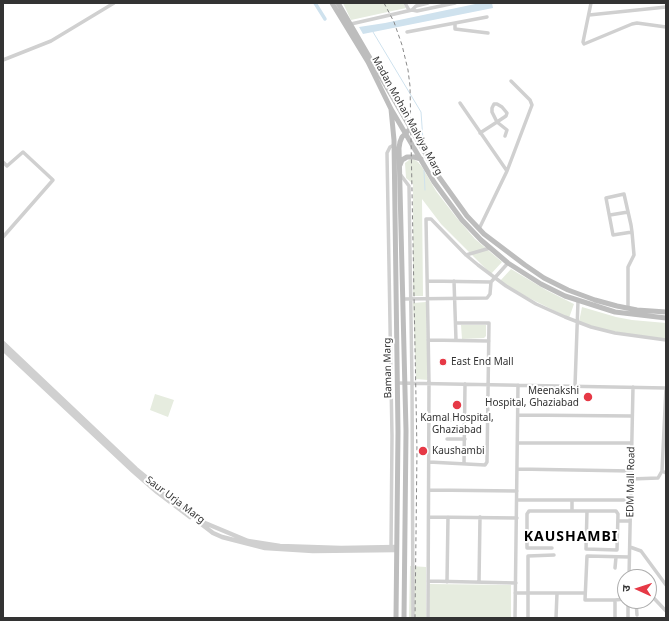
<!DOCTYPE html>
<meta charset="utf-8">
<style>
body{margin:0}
#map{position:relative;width:669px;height:621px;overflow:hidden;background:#fff;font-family:"Noto Sans","Noto Sans Devanagari",sans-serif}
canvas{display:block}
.frame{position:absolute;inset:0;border:4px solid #333;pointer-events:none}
.north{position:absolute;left:617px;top:569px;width:40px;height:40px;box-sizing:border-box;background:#fff;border:1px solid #adadad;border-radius:50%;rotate:273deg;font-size:11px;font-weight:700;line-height:16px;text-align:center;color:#333}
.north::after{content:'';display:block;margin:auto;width:14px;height:18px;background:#e63946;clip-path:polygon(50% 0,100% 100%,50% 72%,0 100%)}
</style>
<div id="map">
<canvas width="669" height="621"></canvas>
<div class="frame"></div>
<div class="north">उ</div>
</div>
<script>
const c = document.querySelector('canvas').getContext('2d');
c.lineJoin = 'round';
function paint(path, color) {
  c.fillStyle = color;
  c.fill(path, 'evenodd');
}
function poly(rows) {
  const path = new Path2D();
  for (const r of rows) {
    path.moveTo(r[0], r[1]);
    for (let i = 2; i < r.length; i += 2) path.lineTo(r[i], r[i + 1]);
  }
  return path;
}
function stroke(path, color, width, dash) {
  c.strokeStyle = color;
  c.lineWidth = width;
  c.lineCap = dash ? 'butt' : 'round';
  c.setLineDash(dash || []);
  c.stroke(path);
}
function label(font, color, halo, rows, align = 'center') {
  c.font = font + ' "Noto Sans",sans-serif';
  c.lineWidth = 4;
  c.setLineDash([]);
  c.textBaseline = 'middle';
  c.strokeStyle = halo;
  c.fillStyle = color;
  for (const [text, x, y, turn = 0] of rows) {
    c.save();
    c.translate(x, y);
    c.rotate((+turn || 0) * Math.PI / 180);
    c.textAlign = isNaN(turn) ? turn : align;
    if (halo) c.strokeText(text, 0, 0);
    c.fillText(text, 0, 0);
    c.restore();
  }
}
const green = poly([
 [343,3,403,3,406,8,351,20],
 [413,159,418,162,422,167,436,191,456,217,475,239,502,262,491,274,441,224,422,199,423,296,413,296,413,184,406,178,405,163,409,160],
 [511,269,546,290,574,304,569,318,517,292,500,281],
 [426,302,427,348,428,380,416,379,413,303],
 [582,307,616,317,632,320,666,323,666,339,614,333,579,322],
 [461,325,486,325,486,336,484,338,462,339],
 [155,394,174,400,168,417,150,410],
 [410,566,426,567,426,618,409,618],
 [429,584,511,585,511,618,429,618]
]);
const water = poly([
 [480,3,492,3,493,8,363,34,359,27,385,23]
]);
const stream = poly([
 [373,32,421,112,423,140],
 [424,170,425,190]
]);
const canal = poly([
 [315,3,325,19]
]);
const minor = poly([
 [405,3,409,10],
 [591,3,583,42,584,44,632,24,637,23,666,27],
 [412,10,416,6,428,3],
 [589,15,666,7],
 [455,23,455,29,488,33],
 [351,24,412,10,417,11,455,3],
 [407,32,487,17],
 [3,60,51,41,114,3],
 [460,103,507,171],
 [480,133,497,122,492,112,492,108,494,104,497,104,502,107,507,113,506,116,497,122,507,130,505,136],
 [3,162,7,166,23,152,53,180,3,237],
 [400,174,409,186,412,383,413,618],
 [610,215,628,212],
 [479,229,507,171,532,105,530,100,511,81],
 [466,255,490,248],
 [427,281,491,282,508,263],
 [454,281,456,340],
 [403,299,487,298,490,294,491,282],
 [628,308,628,267,634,255,632,232,631,225,624,194,606,198,613,235,632,232],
 [428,340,489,341],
 [397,383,666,388],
 [575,386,578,301],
 [666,388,662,471,666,473],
 [518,415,632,416],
 [445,420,465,420],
 [447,439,465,439],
 [518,443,632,443],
 [429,462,485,465,487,462,489,323,456,323],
 [464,464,465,384],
 [517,469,631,471],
 [631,479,658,478,662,471],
 [429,490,517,491],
 [517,500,630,500],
 [572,511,572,500],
 [429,517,517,518],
 [618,521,630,521],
 [630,547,641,551,666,585],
 [552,548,527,548,527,514,529,511,616,511,618,514,617,550,586,549,587,511],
 [391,549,392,436,387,153,390,147,394,145],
 [615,568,616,557],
 [629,577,633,387],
 [428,581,516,583],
 [447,582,448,517],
 [479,582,480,517],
 [515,593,585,593],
 [649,593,666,611],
 [615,600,625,599],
 [636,601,637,615],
 [428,618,429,383,426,219,431,219,466,255,478,265,506,286,536,304,565,317,591,327,615,333,666,340],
 [515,618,518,385],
 [528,618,528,556,554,555],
 [556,618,557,593],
 [615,618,615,600,585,600,587,556,629,557],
 [628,618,628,601]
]);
const tertiary = poly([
 [3,343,136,469,180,505,205,523,248,541,280,546,341,548,396,547],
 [3,349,133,471,157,492,190,517],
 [200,523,213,533,222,537,265,548,313,551,396,550]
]);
const secondary = poly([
 [332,3,368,62,391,109,434,182,462,220,481,240,508,263,541,284,565,296,615,312,666,318],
 [338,3,439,177,467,216,484,234,525,265,544,278,568,290,595,300,617,306,637,310,666,312],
 [391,109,394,140,398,432,396,618],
 [400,165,402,160,407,157,414,157,421,159],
 [404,618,406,431,399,148,400,142,402,137,410,129]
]);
const rail = poly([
 [384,3,394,22,402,45,408,70,410,86,417,451,415,618]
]);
const markers = [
 [443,362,4,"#e63946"],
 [588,397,5,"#e63946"],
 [457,405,5,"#e63946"],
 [423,451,5,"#e63946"]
];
const streetNames = [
 ["Madan Mohan Malviya Marg",407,116,61],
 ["Baman Marg",388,368,-91],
 ["EDM Mall Road",631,482,-89],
 ["Saur Urja Marg",175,500,37]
];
const poiNames = [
 ["East End Mall",451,362],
 ["Meenakshi",579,391,"right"],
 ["Hospital, Ghaziabad",579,403,"right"],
 ["Kamal Hospital,",457,418,"center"],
 ["Ghaziabad",457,430,"center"],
 ["Kaushambi",432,451]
];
const districtNames = [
 ["KAUSHAMBI",571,537]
];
paint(green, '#e6ecdf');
paint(water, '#cfe2ee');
stroke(stream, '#cfe2ee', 1);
stroke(canal, '#cfe2ee', 3.5);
stroke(minor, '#d0d0d0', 3.5);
stroke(tertiary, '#d0d0d0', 4.5);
stroke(secondary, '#bdbdbd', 5);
stroke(rail, '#888', 1, [4, 3]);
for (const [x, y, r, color] of markers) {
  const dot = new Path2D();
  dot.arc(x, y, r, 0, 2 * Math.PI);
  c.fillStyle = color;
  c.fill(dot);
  stroke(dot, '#fff', 1.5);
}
label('10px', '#333', '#fff', streetNames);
label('10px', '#333', '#fff', poiNames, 'left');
c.letterSpacing = '1px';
label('bold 14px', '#000', '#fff', districtNames);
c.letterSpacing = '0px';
</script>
